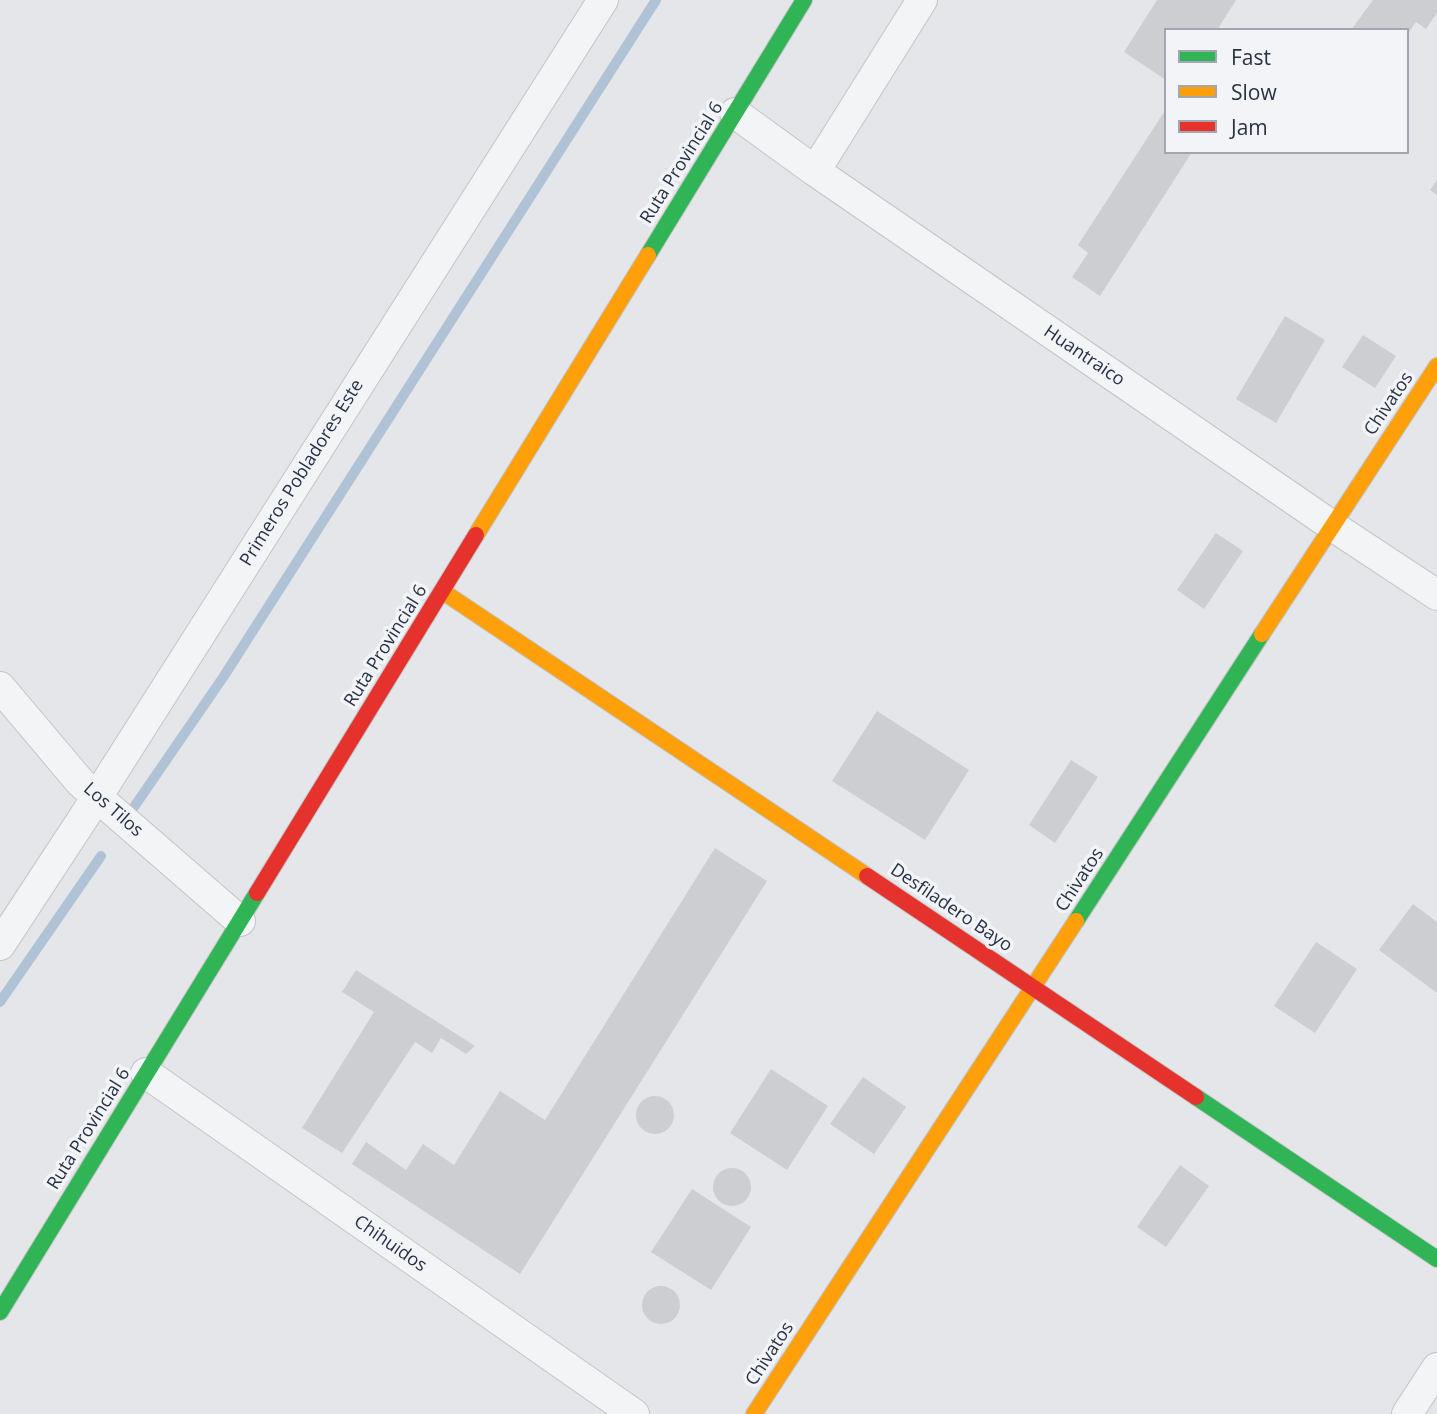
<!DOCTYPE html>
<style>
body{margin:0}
#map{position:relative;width:1437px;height:1414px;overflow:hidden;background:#e4e6e9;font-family:"Open Sans",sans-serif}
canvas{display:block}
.legend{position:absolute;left:1164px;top:28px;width:245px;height:126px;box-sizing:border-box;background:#f2f4f8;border:2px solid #a1a6b0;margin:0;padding:9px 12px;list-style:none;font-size:21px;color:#283245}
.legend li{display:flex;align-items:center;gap:14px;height:35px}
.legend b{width:35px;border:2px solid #a1a6b0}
</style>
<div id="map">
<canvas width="1437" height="1414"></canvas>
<ul class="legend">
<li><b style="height:9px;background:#30b455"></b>Fast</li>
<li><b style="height:9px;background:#ff9f0a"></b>Slow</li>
<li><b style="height:9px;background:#e5322d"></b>Jam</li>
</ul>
</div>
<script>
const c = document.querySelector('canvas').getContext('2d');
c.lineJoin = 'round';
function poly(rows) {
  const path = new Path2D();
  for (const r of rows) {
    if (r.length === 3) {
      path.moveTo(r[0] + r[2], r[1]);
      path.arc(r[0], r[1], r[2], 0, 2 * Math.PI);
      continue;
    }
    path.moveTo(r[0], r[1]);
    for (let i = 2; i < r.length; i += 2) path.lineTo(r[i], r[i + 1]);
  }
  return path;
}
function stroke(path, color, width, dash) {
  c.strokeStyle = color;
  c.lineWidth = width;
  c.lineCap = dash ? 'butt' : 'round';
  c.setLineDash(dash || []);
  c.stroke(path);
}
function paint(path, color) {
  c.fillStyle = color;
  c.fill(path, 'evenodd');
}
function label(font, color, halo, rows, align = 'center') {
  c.font = font + ' "Open Sans",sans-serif';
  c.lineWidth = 7;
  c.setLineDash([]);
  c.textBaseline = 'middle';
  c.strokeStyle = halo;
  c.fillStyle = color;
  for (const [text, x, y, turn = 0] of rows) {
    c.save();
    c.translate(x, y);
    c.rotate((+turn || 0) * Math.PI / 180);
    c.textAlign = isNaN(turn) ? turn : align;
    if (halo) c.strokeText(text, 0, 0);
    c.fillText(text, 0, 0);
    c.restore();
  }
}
const stream = poly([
 [134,807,224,676,656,0],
 [0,1002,101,856]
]);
const building = poly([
 [1157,0,1236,0,1219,27,1223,30,1166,30,1166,80,1124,52],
 [1373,0,1437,0,1437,13,1426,29,1416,22,1407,35,1407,30,1351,30],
 [1166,109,1166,152,1192,152,1100,296,1072,277,1088,253,1078,245],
 [1437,180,1437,195,1430,190],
 [1285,316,1325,340,1276,423,1236,399],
 [1363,335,1396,356,1375,388,1342,367],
 [1216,533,1243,551,1204,609,1177,590],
 [877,711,969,770,925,840,832,781],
 [1071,760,1098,777,1055,843,1029,825],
 [715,848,767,881,520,1274,352,1164,366,1142,406,1170,423,1144,454,1165,500,1091,545,1120],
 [1413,904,1437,922,1437,993,1379,950],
 [1316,942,1357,969,1315,1033,1274,1006],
 [356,970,475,1046,466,1054,441,1038,432,1053,415,1042,342,1153,302,1128,374,1012,342,992],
 [771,1069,828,1106,787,1170,730,1133],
 [863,1077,906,1107,874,1154,830,1124],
 [655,1115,19],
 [1180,1165,1209,1186,1166,1247,1137,1227],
 [732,1187,19],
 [692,1189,751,1227,711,1290,651,1252],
 [661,1305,19]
]);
const street = poly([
 [735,113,815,171,1331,525,1437,595],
 [815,171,922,0],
 [0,687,81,783,240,921],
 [0,945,97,797,603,0],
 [146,1073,634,1414],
 [1407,1414,1437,1368]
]);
const fast = poly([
 [648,255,804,0],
 [1076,921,1262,634],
 [1196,1097,1437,1259],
 [0,1312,257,893]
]);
const slow = poly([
 [476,535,648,255],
 [442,591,867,876],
 [1262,634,1437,366],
 [754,1414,1076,921]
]);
const jam = poly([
 [867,876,1196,1097],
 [257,893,476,535]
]);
const streetNames = [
 ["Ruta Provincial 6",682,163,-58],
 ["Huantraico",1084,356,34],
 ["Chivatos",1389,404,-56],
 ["Primeros Pobladores Este",302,473,-58],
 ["Ruta Provincial 6",386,646,-58],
 ["Los Tilos",113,810,41],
 ["Chivatos",1080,880,-57],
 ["Desfiladero Bayo",951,908,34],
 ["Ruta Provincial 6",89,1129,-58],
 ["Chihuidos",390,1244,35],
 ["Chivatos",770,1354,-57]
];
stroke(stream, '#b0c2d6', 10);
paint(building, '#ccced1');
stroke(street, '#c2c4c7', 32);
stroke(fast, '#c2c4c7', 18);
stroke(slow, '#c2c4c7', 18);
stroke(jam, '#c2c4c7', 18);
stroke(street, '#f3f4f6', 30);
stroke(fast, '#30b455', 16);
stroke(slow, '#ff9f0a', 16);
stroke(jam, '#e5322d', 16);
label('18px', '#283245', '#f2f4f8', streetNames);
</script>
